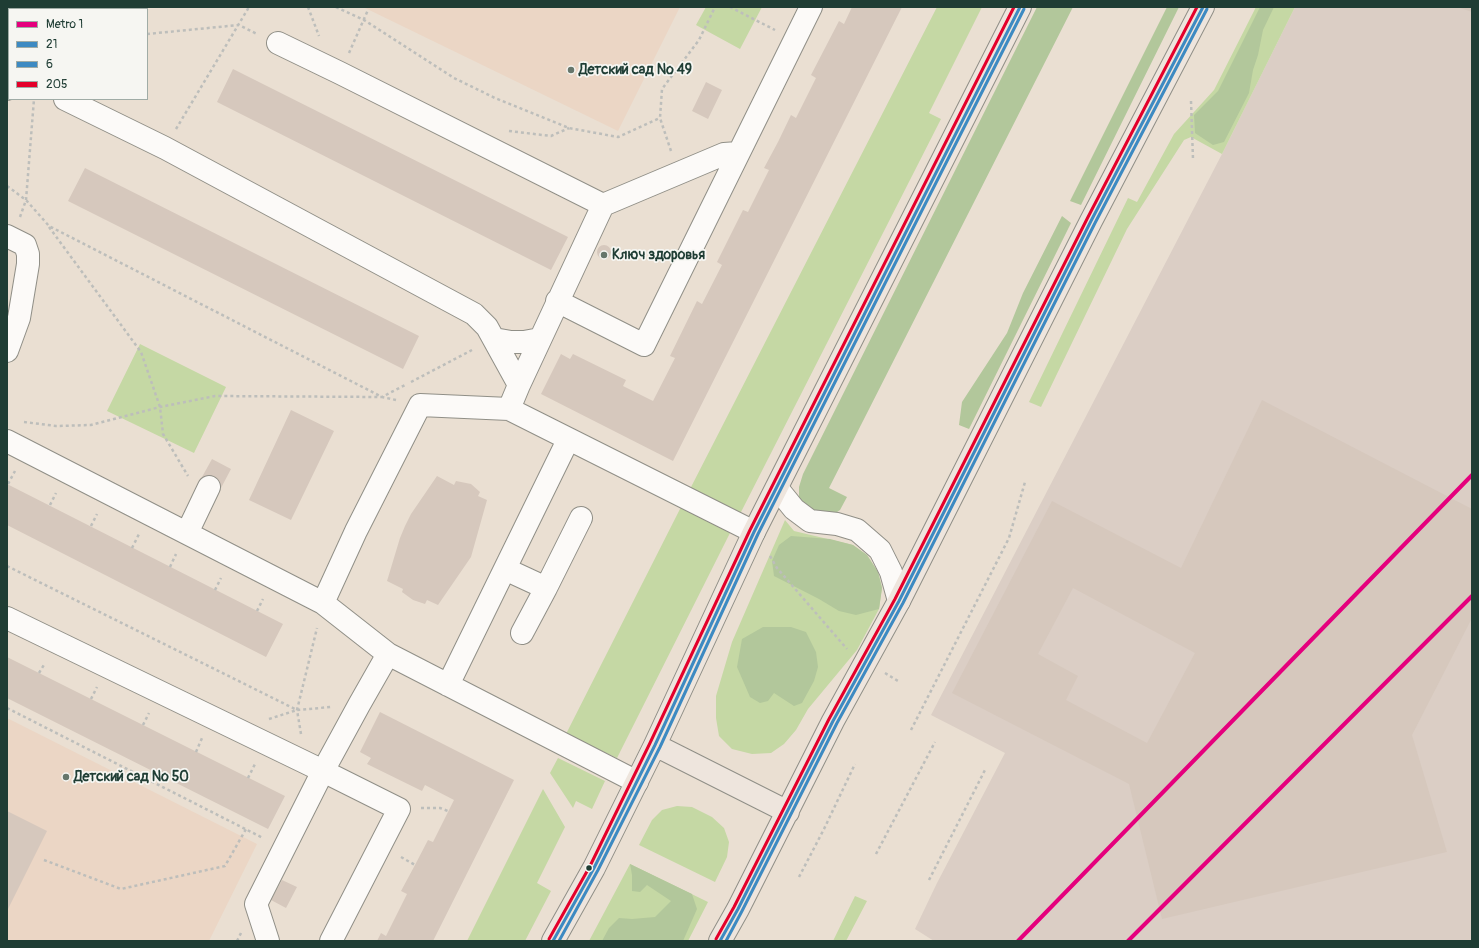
<!DOCTYPE html>
<meta charset="utf-8">
<style>
body{margin:0}
#map{position:relative;width:1479px;height:948px;overflow:hidden;background:#eadfd2;font-family:Pangolin,sans-serif}
canvas{display:block}
.frame{position:absolute;inset:0;border:8px solid #1f3d34;pointer-events:none}
.legend{position:absolute;left:8px;top:8px;width:140px;height:92px;box-sizing:border-box;background:#f6f6f2;border:1px solid #a0aca6;margin:0;padding:5px 7px;list-style:none;font-size:12px;color:#1f3d34}
.legend li{display:flex;align-items:center;gap:8px;height:20px}
.legend b{width:20px;border:1px solid #a0aca6}
</style>
<div id="map">
<canvas width="1479" height="948"></canvas>
<div class="frame"></div>
<ul class="legend">
<li><b style="height:5px;background:#e5007d"></b>Metro 1</li>
<li><b style="height:5px;background:#3d8ac2"></b>21</li>
<li><b style="height:5px;background:#3d8ac2"></b>6</li>
<li><b style="height:5px;background:#e4002b"></b>205</li>
</ul>
</div>
<script>
const c = document.querySelector('canvas').getContext('2d');
c.lineJoin = 'round';
function paint(path, color) {
  c.fillStyle = color;
  c.fill(path, 'evenodd');
}
function poly(rows) {
  const path = new Path2D();
  for (const r of rows) {
    if (r.length === 3) {
      path.moveTo(r[0] + r[2], r[1]);
      path.arc(r[0], r[1], r[2], 0, 2 * Math.PI);
      continue;
    }
    path.moveTo(r[0], r[1]);
    for (let i = 2; i < r.length; i += 2) path.lineTo(r[i], r[i + 1]);
  }
  return path;
}
function stroke(path, color, width, dash) {
  c.strokeStyle = color;
  c.lineWidth = width;
  c.lineCap = dash ? 'butt' : 'round';
  c.setLineDash(dash || []);
  c.stroke(path);
}
function label(font, color, halo, rows, align = 'center') {
  c.font = font + ' Pangolin,sans-serif';
  c.lineWidth = 3.5;
  c.setLineDash([]);
  c.textBaseline = 'middle';
  c.strokeStyle = halo;
  c.fillStyle = color;
  for (const [text, x, y, turn = 0] of rows) {
    c.save();
    c.translate(x, y);
    c.rotate((+turn || 0) * Math.PI / 180);
    c.textAlign = isNaN(turn) ? turn : align;
    if (halo) c.strokeText(text, 0, 0);
    c.fillText(text, 0, 0);
    c.restore();
  }
}
const built = poly([
 [363,7,680,7,618,131],
 [7,718,257,844,209,941,7,941]
]);
const industrial = poly([
 [1295,7,1472,7,1472,941,934,941,915,929,937,883,1005,753,931,715,1222,154]
]);
const green = poly([
 [706,7,762,7,740,49,696,25],
 [937,7,982,7,929,113,941,119,740,514,690,489],
 [1256,7,1295,7,1222,154,1191,137,1184,140,1127,229,1041,407,1029,402,1128,198,1137,202,1174,134,1214,90],
 [140,344,226,387,194,453,107,411],
 [681,507,731,531,617,758,566,734],
 [785,520,794,531,853,545,867,555,878,572,882,588,879,609,857,650,808,709,796,730,784,744,771,753,752,754,732,749,719,736,716,718,716,696,732,642],
 [558,758,605,781,592,809,576,801,573,808,550,773],
 [543,789,565,827,537,883,551,891,525,941,467,941],
 [677,806,692,807,712,817,724,828,729,842,727,857,715,882,639,845,652,820,662,810],
 [630,864,708,902,688,941,589,941],
 [855,896,867,901,846,941,833,941]
]);
const forest = poly([
 [1037,7,1073,7,829,488,847,497,840,510,831,516,819,516,799,500,799,487,803,474],
 [1167,7,1179,7,1081,205,1070,201],
 [1260,7,1274,7,1263,30,1258,55,1253,70,1249,93,1224,142,1213,145,1195,133,1194,115,1218,91],
 [1062,216,1071,223,969,429,959,425,962,402,1007,333,1023,293],
 [791,536,830,539,853,545,867,555,878,572,882,588,879,609,856,615,839,611,819,599,774,576,772,561,779,545],
 [763,627,791,627,806,632,816,652,818,667,814,681,802,703,794,706,774,693,768,701,760,703,750,697,737,667,742,639],
 [630,864,692,894,697,909,683,941,602,941,609,928,619,918,632,919,655,917,671,901,647,885,640,892,632,891,632,875]
]);
const building = poly([
 [852,7,902,7,673,461,541,394,561,354,570,359,573,354,626,380,623,386,653,401,675,358,670,356,697,301,702,304,722,265,717,262,743,210,748,212,769,170,764,168,778,142,791,115,796,118,816,78,811,75,839,21,844,24],
 [1457,7,1472,7,1472,12],
 [233,69,568,237,551,270,217,102],
 [706,82,722,90,708,119,692,111],
 [85,168,419,336,403,369,68,201],
 [604,252,7],
 [1262,400,1472,509,1472,618,1412,735,1447,852,1162,919,1129,784,952,693,1052,501,1181,568],
 [1073,588,1195,653,1147,743,1066,700,1078,676,1038,654],
 [291,410,334,431,291,520,249,500],
 [212,459,231,469,221,488,202,477],
 [437,476,454,485,456,481,471,484,480,492,478,496,487,500,471,557,438,605,427,600,425,604,413,600,402,592,403,589,387,581,400,538,405,526,411,514],
 [7,484,283,624,266,657,7,525],
 [7,657,285,796,268,829,7,698],
 [380,712,514,780,433,941,377,941,381,933,386,936,407,894,401,891,415,865,428,840,433,842,454,800,425,785,422,791,367,764,371,758,360,752],
 [7,811,47,831,7,911],
 [282,880,297,887,286,908,271,900]
]);
const path = poly([
 [308,7,319,36],
 [336,7,364,20,454,78,495,98,569,128,618,137,660,118],
 [730,7,775,30],
 [147,34,239,25,257,34],
 [349,53,368,10],
 [1191,101,1193,159],
 [176,129,249,7],
 [509,131,551,136,569,128],
 [671,151,660,118,662,89,699,40,715,7],
 [7,186,26,200,49,226,382,397,396,400],
 [20,217,26,200,34,99],
 [49,227,141,352,160,407,163,434,188,476],
 [411,382,472,350],
 [24,422,56,426,91,425,160,407,215,396,382,397,407,384],
 [8,484,15,471],
 [50,505,56,493],
 [91,526,97,514],
 [132,548,139,534],
 [770,556,777,568,847,649],
 [7,566,297,710,331,707],
 [170,567,176,554],
 [215,590,221,578],
 [257,611,263,599],
 [39,673,45,663],
 [885,673,898,681],
 [91,699,97,687],
 [7,708,263,838],
 [269,719,297,710],
 [143,725,149,713],
 [911,730,1009,538,1025,482],
 [301,734,297,710,317,628],
 [196,752,202,738],
 [248,778,255,764],
 [421,808,440,808,448,811],
 [876,854,935,742],
 [401,857,415,865],
 [44,860,121,889,225,866,246,829],
 [799,877,824,829,855,764],
 [929,880,986,768],
 [237,941,241,933]
]);
const minor = poly([
 [16,7,20,9],
 [37,9,37,7],
 [278,43,340,73,603,205,724,154,738,153],
 [7,89,9,84],
 [65,99,165,148,474,314,487,327,519,385,509,409],
 [7,236,25,245,28,254,28,264,19,318,7,351],
 [557,301,644,345,811,7],
 [494,339,511,342,524,342,540,339],
 [519,385,603,205],
 [7,441,323,603,388,654],
 [777,488,794,509,810,521,837,524,857,530,880,550,891,572,899,601],
 [187,533,209,487],
 [505,569,546,588,522,633],
 [546,588,581,518],
 [323,603,356,531,420,405,509,409,754,532],
 [7,618,323,771,256,904,268,941],
 [448,685,568,440],
 [331,941,399,809,323,771,359,705,388,654,637,782]
]);
const major = poly([
 [655,745,788,812],
 [553,941,594,868,655,745,754,532,1020,7],
 [720,941,738,909,833,721,899,601,1091,221,1203,7]
]);
const bus1 = poly([
 [553,941,594,868,655,745,754,532,1020,7],
 [720,941,738,909,833,721,899,601,1091,221,1203,7]
]);
const bus2 = poly([
 [559,941,598,870,660,747,758,534,1024,9],
 [726,941,742,911,837,723,903,603,1095,223,1207,9]
]);
const bus3 = poly([
 [549,939,590,866,650,743,750,530,1014,7],
 [716,939,734,907,829,719,895,599,1087,219,1197,7]
]);
const metro1 = poly([
 [1018,941,1472,475],
 [1128,941,1472,596]
]);
const markers = [
 [571,70,4,"#66766b"],
 [604,255,4,"#66766b"],
 [66,777,4,"#66766b"],
 [589,868,3.5,"#1f3d34"]
];
const poiNames = [
 ["Детский сад № 49",579,70],
 ["Ключ здоровья",612,255],
 ["Детский сад № 50",74,777]
];
paint(built, '#ebd6c5');
paint(industrial, '#dbcec5');
paint(green, '#c5d8a4');
paint(forest, '#b2c79b');
paint(building, '#d6c8bd');
stroke(minor, '#908f87', 24);
stroke(major, '#908f87', 24);
stroke(path, '#bdbebb', 2.5, [3, 3]);
stroke(minor, '#fcfaf8', 22);
stroke(major, '#eee5dd', 22);
stroke(bus1, '#3d8ac2', 3);
stroke(bus2, '#3d8ac2', 3);
stroke(bus3, '#e4002b', 3);
stroke(metro1, '#e5007d', 4);
for (const [x, y, r, color] of markers) {
  const dot = new Path2D();
  dot.arc(x, y, r, 0, 2 * Math.PI);
  c.fillStyle = color;
  c.fill(dot);
  stroke(dot, '#f6f6f2', 1.5);
}
label('bold 14px', '#1f3d34', '#f6f6f2', poiNames, 'left');
</script>
